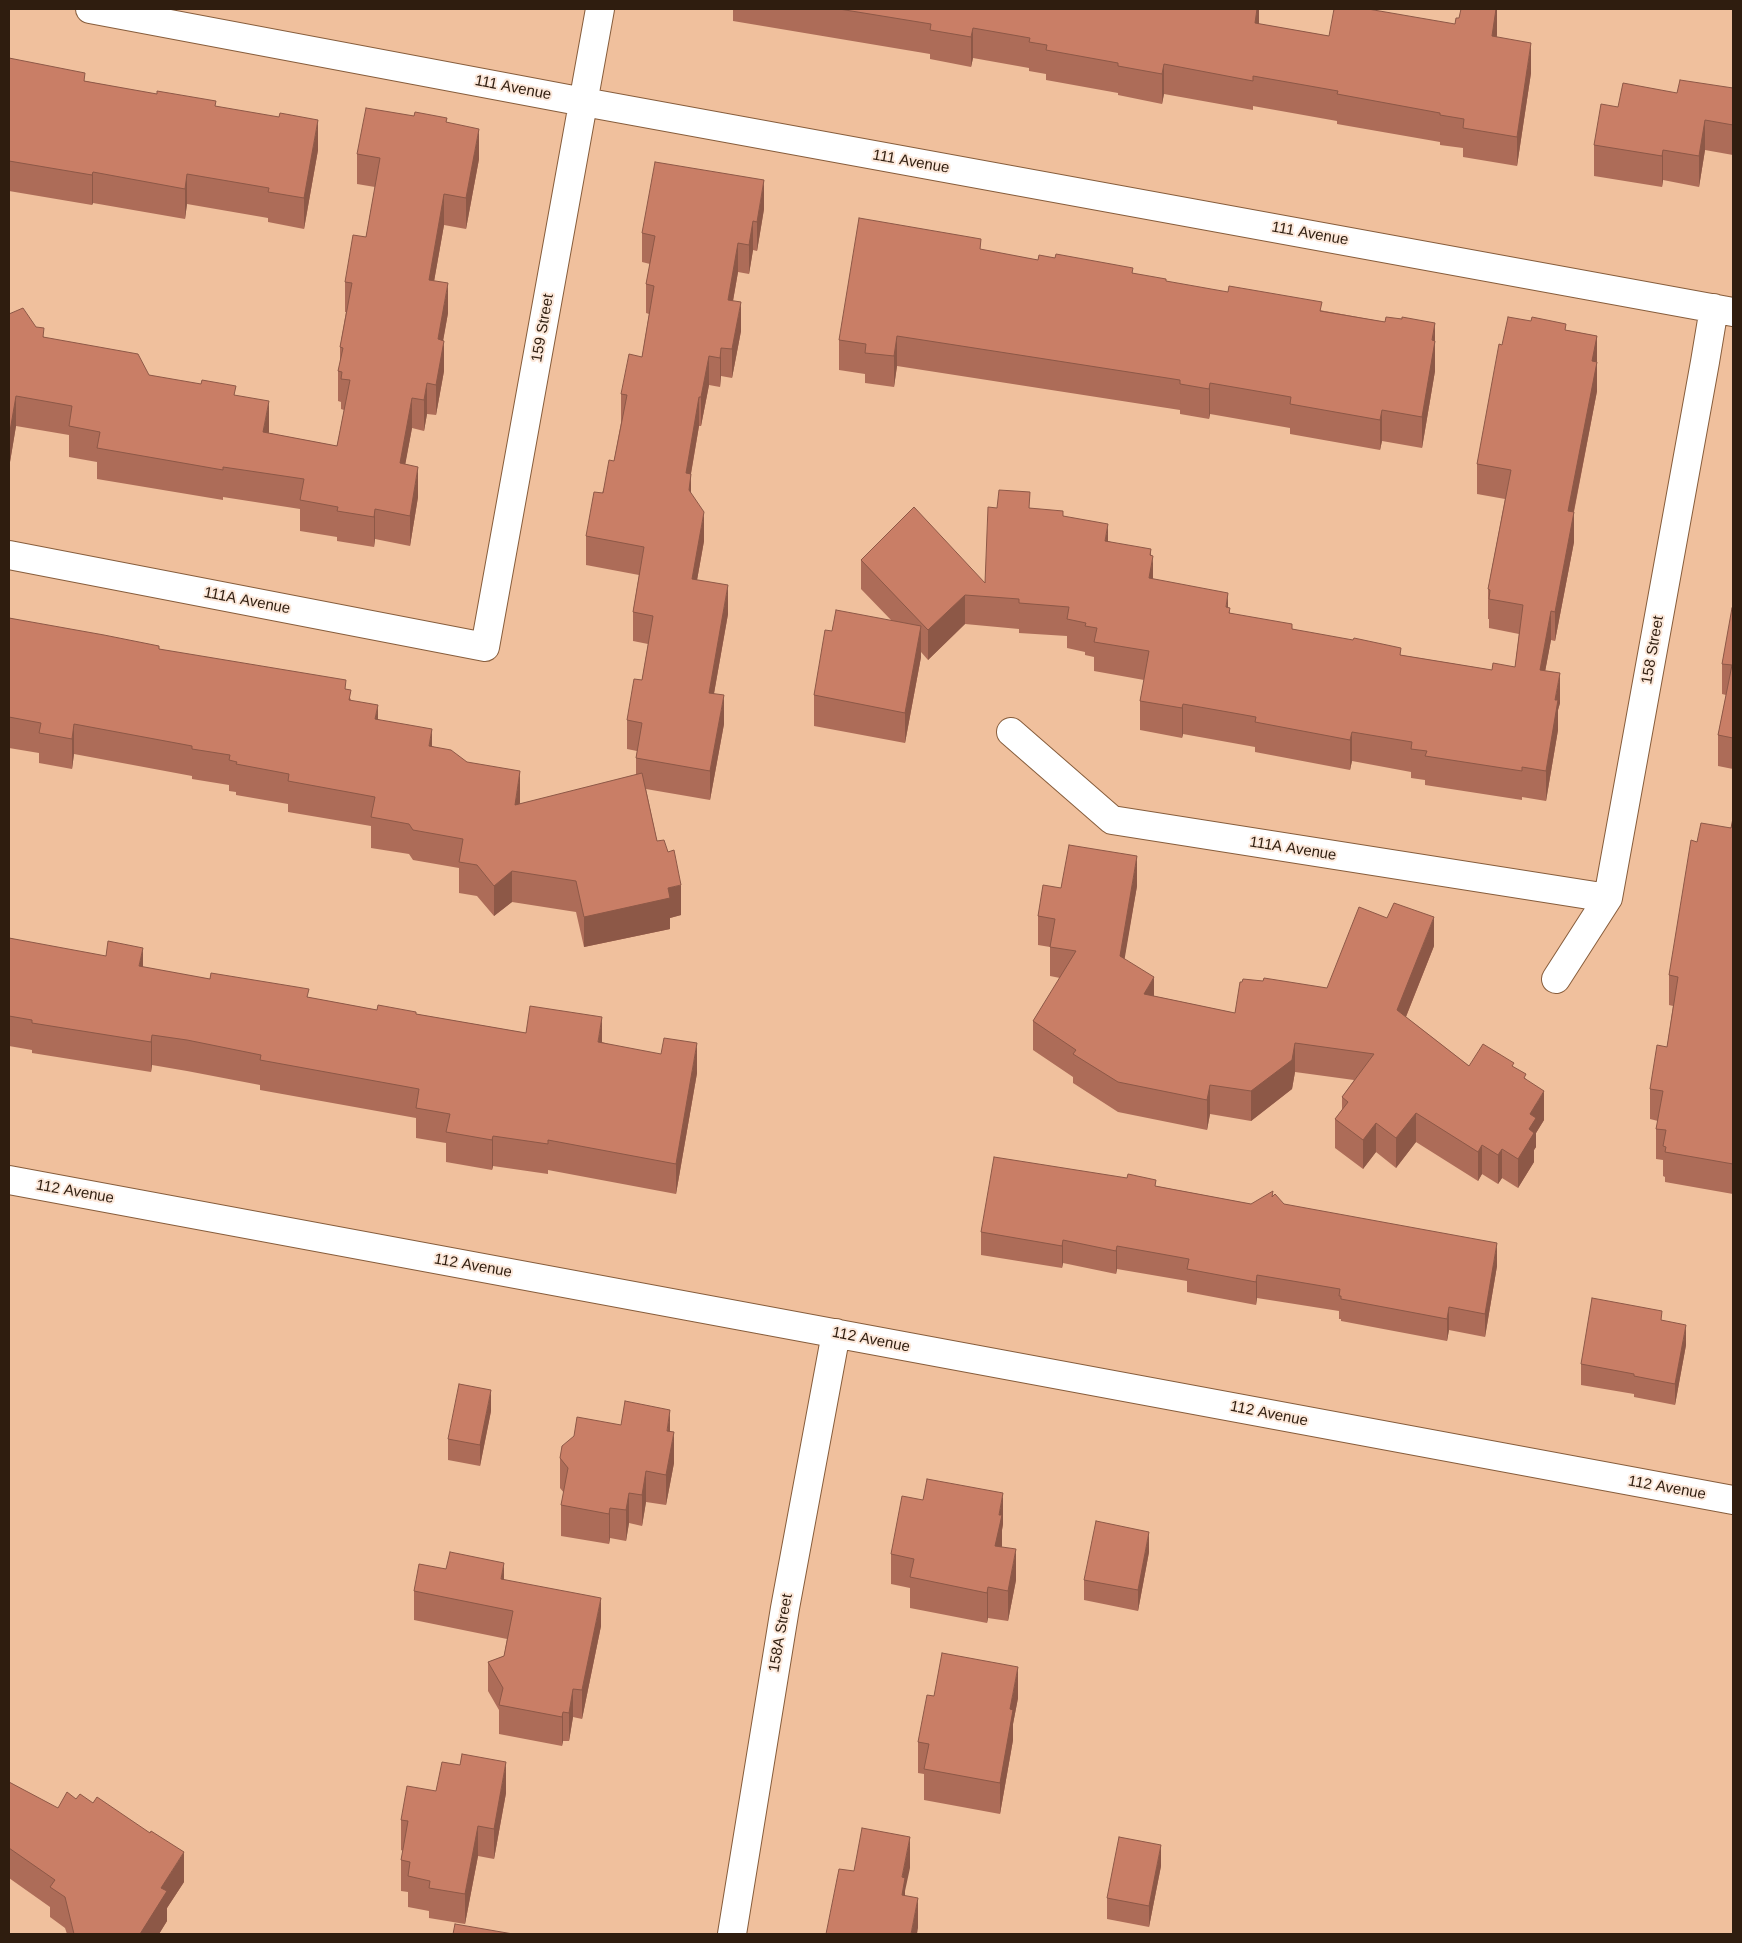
<!DOCTYPE html>
<style>
body{margin:0}
#map{position:relative;width:1742px;height:1943px;overflow:hidden;background:#f0c09d;font-family:Arial,sans-serif}
canvas{display:block}
.frame{position:absolute;inset:0;border:10px solid #2f1d0f;pointer-events:none}
</style>
<div id="map">
<canvas width="1742" height="1943"></canvas>
<div class="frame"></div>
</div>
<script>
const c = document.querySelector('canvas').getContext('2d');
c.lineJoin = 'round';
function poly(rows) {
  const path = new Path2D();
  for (const r of rows) {
    path.moveTo(r[0], r[1]);
    for (let i = 2; i < r.length; i += 2) path.lineTo(r[i], r[i + 1]);
  }
  return path;
}
function stroke(path, color, width, dash) {
  c.strokeStyle = color;
  c.lineWidth = width;
  c.lineCap = dash ? 'butt' : 'round';
  c.setLineDash(dash || []);
  c.stroke(path);
}
function paint(path, color) {
  c.fillStyle = color;
  c.fill(path, 'evenodd');
}
function label(font, color, halo, rows, align = 'center') {
  c.font = font + ' Arial,sans-serif';
  c.lineWidth = 4;
  c.setLineDash([]);
  c.textBaseline = 'middle';
  c.strokeStyle = halo;
  c.fillStyle = color;
  for (const [text, x, y, turn = 0] of rows) {
    c.save();
    c.translate(x, y);
    c.rotate((+turn || 0) * Math.PI / 180);
    c.textAlign = isNaN(turn) ? turn : align;
    if (halo) c.strokeText(text, 0, 0);
    c.fillText(text, 0, 0);
    c.restore();
  }
}
const minor = poly([
 [90,9,584,102,1733,312],
 [9,555,485,647,600,9],
 [1011,732,1112,820,1608,898],
 [1556,979,1608,898,1705,362,1714,308],
 [9,1180,1733,1500],
 [732,1934,785,1608,836,1333]
]);
const wall = poly([
 [733,9,1259,9,1259,24,1329,36,1455,24,1459,18,1497,9,1497,37,1531,73,1517,166,1463,157,1463,148,1440,145,1440,142,1337,124,1337,121,1253,106,1253,110,1164,94,1162,104,1118,95,1118,93,1046,80,1046,74,1029,71,1029,68,973,58,971,67,930,59,930,54,733,21],
 [9,58,85,81,216,106,318,150,304,229,268,222,268,218,187,204,185,219,93,203,92,205,9,191],
 [1733,88,1733,155,1705,150,1699,187,1663,180,1662,187,1594,176,1594,145,1618,107,1677,93],
 [447,122,479,159,466,229,444,225,434,281,448,313,443,340,444,371,436,415,427,414,424,431,412,428,405,464,418,497,410,546,375,539,374,547,337,541,337,537,300,531,300,509,223,497,223,500,97,479,97,462,69,457,69,435,16,426,10,462,9,462,9,314,36,327,44,337,149,375,236,396,268,433,337,446,344,410,341,409,341,402,338,401,338,371,340,365,340,347,346,312,345,312,345,282,366,237,375,187,357,184,357,154],
 [764,209,757,251,753,250,749,274,738,272,733,301,741,331,732,378,721,376,720,387,709,385,701,426,699,426,691,474,691,494,704,541,697,580,728,614,714,693,724,724,710,800,646,789,657,841,681,915,670,918,670,929,584,947,576,912,512,902,494,916,477,896,459,893,459,868,413,860,409,854,371,848,371,826,288,812,288,804,236,795,236,792,229,791,229,785,192,779,192,776,74,754,72,769,39,763,39,753,9,748,9,618,159,649,346,689,351,700,378,719,432,746,467,762,520,802,520,804,636,775,636,758,637,751,627,749,627,720,642,680,648,644,633,641,633,612,639,575,586,565,586,536,614,461,621,423,621,394,642,357,649,314,646,313,646,284,650,264,642,262,642,233],
 [981,250,1038,260,1133,273,1166,282,1385,322,1435,323,1435,371,1422,448,1382,441,1380,450,1290,434,1290,428,1210,414,1209,419,1180,414,1180,410,897,366,894,387,865,383,865,374,839,370,839,340],
 [1566,330,1597,336,1597,391,1574,512,1574,542,1555,641,1551,640,1545,671,1560,703,1558,710,1558,730,1546,801,1522,797,1522,800,1425,785,1425,780,1411,778,1411,772,1352,761,1350,770,1255,752,1255,747,1183,734,1182,738,1140,730,1140,701,1144,680,1094,671,1094,657,1085,655,1085,652,1067,648,1067,636,1019,633,1019,629,965,624,928,660,921,652,921,657,905,743,814,726,814,695,832,631,891,620,861,589,861,560,985,583,997,508,1030,508,1063,516,1108,541,1151,555,1153,579,1228,608,1230,613,1292,629,1401,655,1492,670,1515,667,1519,634,1489,628,1489,619,1488,619,1488,589,1505,499,1477,494,1477,464,1502,345],
 [1733,608,1733,769,1718,766,1718,735,1726,695,1722,694,1722,664],
 [1733,818,1733,1194,1665,1182,1665,1177,1663,1176,1663,1160,1656,1159,1656,1129,1658,1121,1650,1119,1650,1089,1667,1047,1673,1006,1669,1005,1669,975,1697,842,1731,828],
 [1137,886,1124,959,1154,996,1235,1013,1327,988,1434,946,1406,1017,1469,1066,1514,1067,1526,1079,1544,1120,1536,1133,1536,1147,1534,1150,1534,1162,1518,1188,1502,1178,1498,1184,1482,1174,1478,1181,1416,1142,1396,1168,1376,1152,1363,1169,1335,1148,1335,1119,1342,1110,1342,1097,1354,1080,1295,1072,1292,1089,1251,1121,1210,1114,1207,1130,1118,1112,1073,1083,1073,1077,1033,1050,1033,1021,1060,978,1050,976,1050,947,1038,945,1038,916,1061,888],
 [9,938,143,967,377,1010,416,1014,526,1033,602,1042,697,1073,676,1194,548,1170,548,1174,493,1166,492,1170,446,1162,446,1143,416,1138,416,1118,260,1090,260,1085,187,1071,152,1065,151,1072,32,1053,32,1050,9,1046],
 [1156,1186,1251,1204,1273,1196,1284,1204,1497,1266,1485,1337,1449,1330,1447,1341,1341,1321,1341,1319,1339,1319,1339,1311,1257,1298,1256,1305,1187,1292,1187,1281,1117,1269,1116,1274,1063,1263,1062,1268,981,1255,981,1232],
 [1662,1320,1686,1345,1675,1405,1634,1397,1634,1394,1581,1385,1581,1364],
 [491,1411,480,1466,448,1460,448,1439],
 [621,1425,670,1432,674,1463,666,1505,646,1502,642,1526,629,1523,626,1541,610,1538,609,1544,561,1536,561,1505,564,1493,560,1488,560,1458],
 [1003,1524,1002,1530,1001,1547,1016,1580,1008,1621,988,1618,987,1623,910,1608,910,1588,891,1584,891,1554],
 [1149,1552,1138,1611,1084,1600,1084,1580],
 [504,1580,601,1626,582,1719,573,1717,569,1741,563,1741,562,1746,499,1734,499,1710,488,1691,488,1662,504,1656,507,1639,414,1620,414,1591],
 [934,1696,1018,1698,1013,1724,1013,1740,1000,1814,924,1800,924,1774,918,1773,918,1742],
 [9,1782,184,1882,167,1908,167,1921,159,1934,67,1934,65,1928,50,1917,50,1907,9,1878],
 [436,1791,506,1793,494,1859,478,1856,465,1924,429,1918,429,1911,408,1907,408,1892,401,1891,401,1860,403,1851,401,1850,401,1820],
 [1161,1866,1149,1927,1107,1919,1107,1898]
]);
const shadedWall = poly([
 [1257,9,1259,9,1259,27,1255,23],
 [1496,9,1497,9,1497,34,1492,66,1492,36],
 [973,28,973,58,971,67,971,37],
 [1531,43,1531,73,1517,166,1517,137],
 [1164,64,1164,94,1162,104,1162,74],
 [318,120,318,150,304,229,304,198],
 [1705,120,1705,150,1699,187,1699,156],
 [479,129,479,159,466,229,466,198],
 [1663,150,1663,180,1662,187,1662,156],
 [93,172,93,203,92,205,92,175],
 [187,174,187,204,185,219,185,189],
 [764,180,764,209,757,251,757,222],
 [444,194,444,225,429,310,429,280],
 [753,221,753,250,749,274,749,245],
 [738,243,738,272,728,329,728,300],
 [448,283,448,313,438,370,438,339],
 [741,302,741,331,732,378,732,349],
 [1435,323,1435,371,1422,448,1422,417],
 [897,336,897,366,894,387,894,356],
 [1597,336,1597,391,1568,541,1568,511,1592,361],
 [444,341,444,371,436,415,436,385],
 [721,348,721,376,720,387,720,358],
 [709,356,709,385,701,426,701,397],
 [427,383,427,414,424,431,424,400],
 [1210,383,1210,414,1209,419,1209,389],
 [16,396,16,426,10,462,10,431],
 [699,397,699,426,686,502,686,473],
 [412,398,412,428,400,493,400,463],
 [269,401,269,432,263,462,263,432],
 [1382,410,1382,441,1380,450,1380,420],
 [418,467,418,497,410,546,410,516],
 [691,474,691,503,689,490],
 [375,509,375,539,374,547,374,517],
 [704,512,704,541,692,608,692,579],
 [1574,512,1574,542,1555,641,1555,612],
 [1108,524,1108,553,1105,541],
 [1151,549,1151,570,1153,556,1153,585,1149,608,1150,555],
 [728,585,728,614,709,722,709,693],
 [1228,593,1228,623,1226,607],
 [965,595,965,624,928,660,928,630],
 [1551,611,1551,640,1540,699,1540,670],
 [921,626,921,657,905,743,905,713],
 [1560,673,1560,703,1558,710,1558,730,1546,801,1546,771,1555,700],
 [724,695,724,724,710,800,710,771],
 [1183,704,1183,734,1182,738,1182,708],
 [378,705,378,735,375,719],
 [74,724,74,754,72,769,72,739],
 [432,729,432,759,429,746],
 [1352,732,1352,761,1350,770,1350,740],
 [520,771,520,802,515,835,515,805],
 [1137,856,1137,886,1120,986,1120,956],
 [512,871,512,902,494,916,494,886],
 [681,885,681,915,670,918,670,929,584,947,584,917,668,888],
 [1434,917,1434,946,1397,1039,1397,1010],
 [143,948,143,978,139,966],
 [1154,977,1154,1006,1144,994],
 [602,1017,602,1047,598,1042],
 [152,1035,152,1065,151,1072,151,1042],
 [697,1043,697,1073,676,1194,676,1164],
 [1295,1043,1295,1072,1292,1089,1251,1121,1251,1091],
 [1210,1085,1210,1114,1207,1130,1207,1100],
 [1544,1091,1544,1120,1536,1133,1536,1147,1534,1150,1534,1162,1518,1188,1518,1159,1530,1114],
 [1416,1113,1416,1142,1396,1168,1396,1138],
 [1376,1123,1376,1152,1363,1169,1363,1140],
 [493,1136,493,1166,492,1170,492,1140],
 [1482,1145,1482,1174,1478,1181,1478,1152],
 [1502,1149,1502,1178,1498,1184,1498,1155],
 [1063,1240,1063,1263,1062,1268,1062,1246],
 [1497,1243,1497,1266,1485,1337,1485,1314],
 [1117,1246,1117,1269,1116,1274,1116,1251],
 [1257,1275,1257,1298,1256,1305,1256,1282],
 [1449,1307,1449,1330,1447,1341,1447,1319],
 [1686,1325,1686,1345,1675,1405,1675,1384],
 [491,1390,491,1411,480,1466,480,1445],
 [670,1410,670,1440,667,1431],
 [674,1432,674,1463,666,1505,666,1475],
 [646,1471,646,1502,642,1526,642,1495],
 [629,1493,629,1523,626,1541,626,1510],
 [1003,1493,1003,1524,1002,1530,1002,1546,995,1577,995,1546,999,1515],
 [610,1508,610,1538,609,1544,609,1514],
 [1149,1532,1149,1552,1138,1611,1138,1590],
 [1016,1549,1016,1580,1008,1621,1008,1591],
 [504,1563,504,1592,501,1579],
 [988,1587,988,1618,987,1623,987,1593],
 [601,1598,601,1626,582,1719,582,1690],
 [1018,1667,1018,1698,1013,1724,1013,1740,1000,1814,1000,1783,1010,1709],
 [573,1689,573,1717,569,1741,569,1713],
 [563,1712,563,1741,562,1746,562,1717],
 [506,1762,506,1793,494,1859,494,1829],
 [478,1826,478,1856,465,1924,465,1894],
 [910,1837,910,1868,905,1891,905,1908,902,1925,902,1877],
 [1161,1845,1161,1866,1149,1927,1149,1906],
 [184,1852,184,1882,167,1908,167,1921,159,1934,140,1934,161,1888],
 [918,1898,918,1928,917,1934,911,1934]
]);
const building = poly([
 [839,9,1257,9,1255,23,1329,36,1334,9,1368,9,1455,24,1456,18,1459,18,1461,9,1496,9,1492,36,1531,43,1517,137,1463,128,1464,119,1440,115,1440,113,1337,94,1338,91,1253,76,1253,81,1164,64,1162,74,1118,66,1118,63,1046,50,1047,45,1029,42,1030,38,973,28,971,37,930,30,931,24,839,9],
 [9,58,85,73,84,81,157,94,157,91,216,101,215,106,279,117,280,113,318,120,304,198,268,192,269,188,187,174,185,189,93,172,92,175,9,161,9,58],
 [1680,80,1733,88,1733,125,1705,120,1699,156,1663,150,1662,156,1594,145,1601,104,1618,107,1623,83,1677,93,1680,80],
 [366,108,414,116,415,112,447,118,446,122,479,129,466,198,444,194,429,280,448,283,438,339,444,341,436,385,427,383,424,400,412,398,400,463,418,467,410,516,375,509,374,517,337,511,338,507,300,500,304,479,223,467,223,470,97,448,100,432,69,426,72,406,16,396,10,431,9,431,9,314,23,308,36,327,44,328,43,337,138,354,149,375,201,384,202,380,236,386,234,395,269,401,263,432,337,446,350,380,341,379,342,372,338,371,343,348,340,347,352,283,345,282,353,235,366,237,380,158,357,154,366,108],
 [655,162,764,180,757,222,753,221,749,245,738,243,728,300,741,302,732,349,721,348,720,358,709,356,701,397,699,397,686,473,691,474,689,490,704,512,692,579,728,585,709,693,724,695,710,771,636,758,642,723,627,720,634,679,642,680,653,616,633,612,644,547,586,536,594,492,603,493,609,460,614,461,627,395,621,394,629,354,642,357,654,286,646,284,655,236,642,233,655,162],
 [859,218,981,239,980,249,1038,260,1039,255,1055,258,1056,254,1133,268,1132,273,1166,279,1166,281,1228,292,1229,286,1322,302,1320,311,1385,322,1386,317,1402,319,1402,317,1435,323,1432,340,1435,341,1422,417,1382,410,1380,420,1290,404,1291,397,1210,383,1209,389,1180,384,1180,380,897,336,894,356,865,353,866,344,839,340,859,218],
 [1508,317,1531,321,1532,317,1566,324,1565,330,1597,336,1592,361,1597,362,1568,511,1574,512,1555,612,1551,611,1540,670,1560,673,1555,700,1558,700,1546,771,1522,767,1522,771,1425,756,1427,751,1411,749,1412,742,1352,732,1350,740,1255,722,1256,717,1183,704,1182,708,1140,701,1149,651,1094,642,1097,628,1085,626,1086,623,1067,619,1069,607,1019,603,1019,599,965,595,928,630,861,560,914,507,985,583,988,507,997,508,999,490,1030,492,1029,508,1063,511,1063,516,1108,524,1105,541,1151,549,1150,555,1153,556,1149,578,1228,593,1226,607,1230,608,1229,613,1292,624,1292,629,1353,640,1354,638,1401,648,1400,655,1492,670,1493,663,1515,667,1523,605,1489,599,1490,590,1488,589,1511,470,1477,464,1499,344,1502,345,1508,317],
 [1732,608,1733,608,1733,738,1718,735,1732,665,1722,664,1732,608],
 [836,610,921,626,905,713,814,695,825,630,832,631,836,610],
 [9,618,104,635,159,646,159,649,346,680,345,689,351,690,349,700,378,705,375,719,432,729,429,746,451,750,467,762,520,771,515,805,642,773,657,841,664,840,668,852,674,850,681,885,668,888,670,898,584,917,576,881,512,871,494,886,477,865,459,862,463,839,413,830,409,824,371,817,375,797,288,781,289,774,236,764,237,762,229,760,230,755,192,749,192,746,74,724,72,739,39,733,41,723,9,717,9,618],
 [1733,818,1733,1164,1665,1152,1666,1147,1663,1146,1666,1130,1656,1129,1663,1091,1650,1089,1657,1045,1667,1047,1678,977,1669,975,1691,840,1697,842,1701,823,1731,828,1733,818],
 [1069,845,1137,856,1120,956,1154,977,1144,994,1235,1013,1240,982,1242,982,1243,979,1263,981,1264,978,1327,988,1359,907,1387,918,1394,903,1434,917,1397,1010,1469,1066,1483,1044,1514,1063,1512,1066,1526,1074,1524,1078,1544,1091,1530,1114,1536,1118,1529,1129,1534,1133,1518,1159,1502,1149,1498,1155,1482,1145,1478,1152,1416,1113,1396,1138,1376,1123,1363,1140,1335,1119,1348,1102,1342,1097,1374,1054,1295,1043,1292,1060,1251,1091,1210,1085,1207,1100,1118,1082,1073,1054,1076,1050,1033,1021,1076,951,1050,947,1055,919,1038,916,1043,885,1061,888,1069,845],
 [9,938,106,956,108,941,143,948,139,966,210,979,211,973,309,989,307,997,377,1010,378,1005,416,1012,416,1014,526,1033,530,1006,602,1017,598,1042,661,1054,664,1038,697,1043,676,1164,548,1140,548,1144,493,1136,492,1140,446,1132,450,1114,416,1108,419,1089,260,1060,261,1055,187,1040,152,1035,151,1042,32,1023,32,1020,9,1016,9,938],
 [994,1157,1127,1178,1128,1174,1156,1180,1155,1186,1251,1204,1273,1191,1272,1197,1275,1194,1284,1204,1497,1243,1485,1314,1449,1307,1447,1319,1341,1299,1341,1296,1339,1296,1340,1289,1257,1275,1256,1282,1187,1269,1189,1259,1117,1246,1116,1251,1063,1240,1062,1246,981,1232,994,1157],
 [1592,1298,1662,1311,1661,1320,1686,1325,1675,1384,1634,1376,1634,1374,1581,1364,1592,1298],
 [459,1384,491,1390,480,1445,448,1439,459,1384],
 [625,1401,670,1410,667,1431,674,1432,666,1475,646,1471,642,1495,629,1493,626,1510,610,1508,609,1514,561,1505,568,1468,560,1458,562,1446,574,1436,577,1417,621,1425,625,1401],
 [927,1479,1003,1493,999,1515,1002,1515,995,1546,1016,1549,1008,1591,988,1587,987,1593,910,1577,914,1559,891,1554,902,1496,923,1500,927,1479],
 [1096,1521,1149,1532,1138,1590,1084,1580,1096,1521],
 [450,1552,504,1563,501,1579,601,1598,582,1690,573,1689,569,1713,563,1712,562,1717,499,1705,503,1688,488,1662,504,1656,513,1611,414,1591,419,1564,446,1569,450,1552],
 [942,1653,1018,1667,1010,1709,1013,1710,1000,1783,924,1769,929,1744,918,1742,927,1695,934,1696,942,1653],
 [462,1754,506,1762,494,1829,478,1826,465,1894,429,1888,430,1881,408,1876,410,1862,401,1860,408,1821,401,1820,407,1786,436,1791,442,1762,460,1765,462,1754],
 [9,1782,58,1808,67,1792,76,1799,80,1794,93,1803,97,1797,150,1833,151,1831,184,1852,161,1888,167,1891,140,1934,74,1934,65,1897,50,1887,55,1880,9,1848,9,1782],
 [862,1828,910,1837,902,1877,905,1878,902,1895,918,1898,911,1934,826,1934,839,1869,854,1871,862,1828],
 [1119,1837,1161,1845,1149,1906,1107,1898,1119,1837],
 [455,1924,513,1934,453,1934,455,1924]
]);
const streetNames = [
 ["111 Avenue",513,88,11],
 ["111 Avenue",911,162,10],
 ["111 Avenue",1310,234,10],
 ["159 Street",543,328,-80],
 ["111A Avenue",247,601,11],
 ["158 Street",1653,650,-80],
 ["111A Avenue",1293,849,9],
 ["112 Avenue",75,1192,10],
 ["112 Avenue",473,1266,10],
 ["112 Avenue",871,1340,11],
 ["112 Avenue",1269,1414,11],
 ["112 Avenue",1667,1488,10],
 ["158A Street",781,1633,-80]
];
stroke(minor, '#875d3c', 30);
stroke(minor, '#fff', 28);
paint(wall, '#ad6c58');
paint(shadedWall, '#8d5847');
paint(building, '#c97e66');
stroke(building, '#8d5847', 1);
label('15px', '#2f1d0f', '#fce8da', streetNames);
</script>
